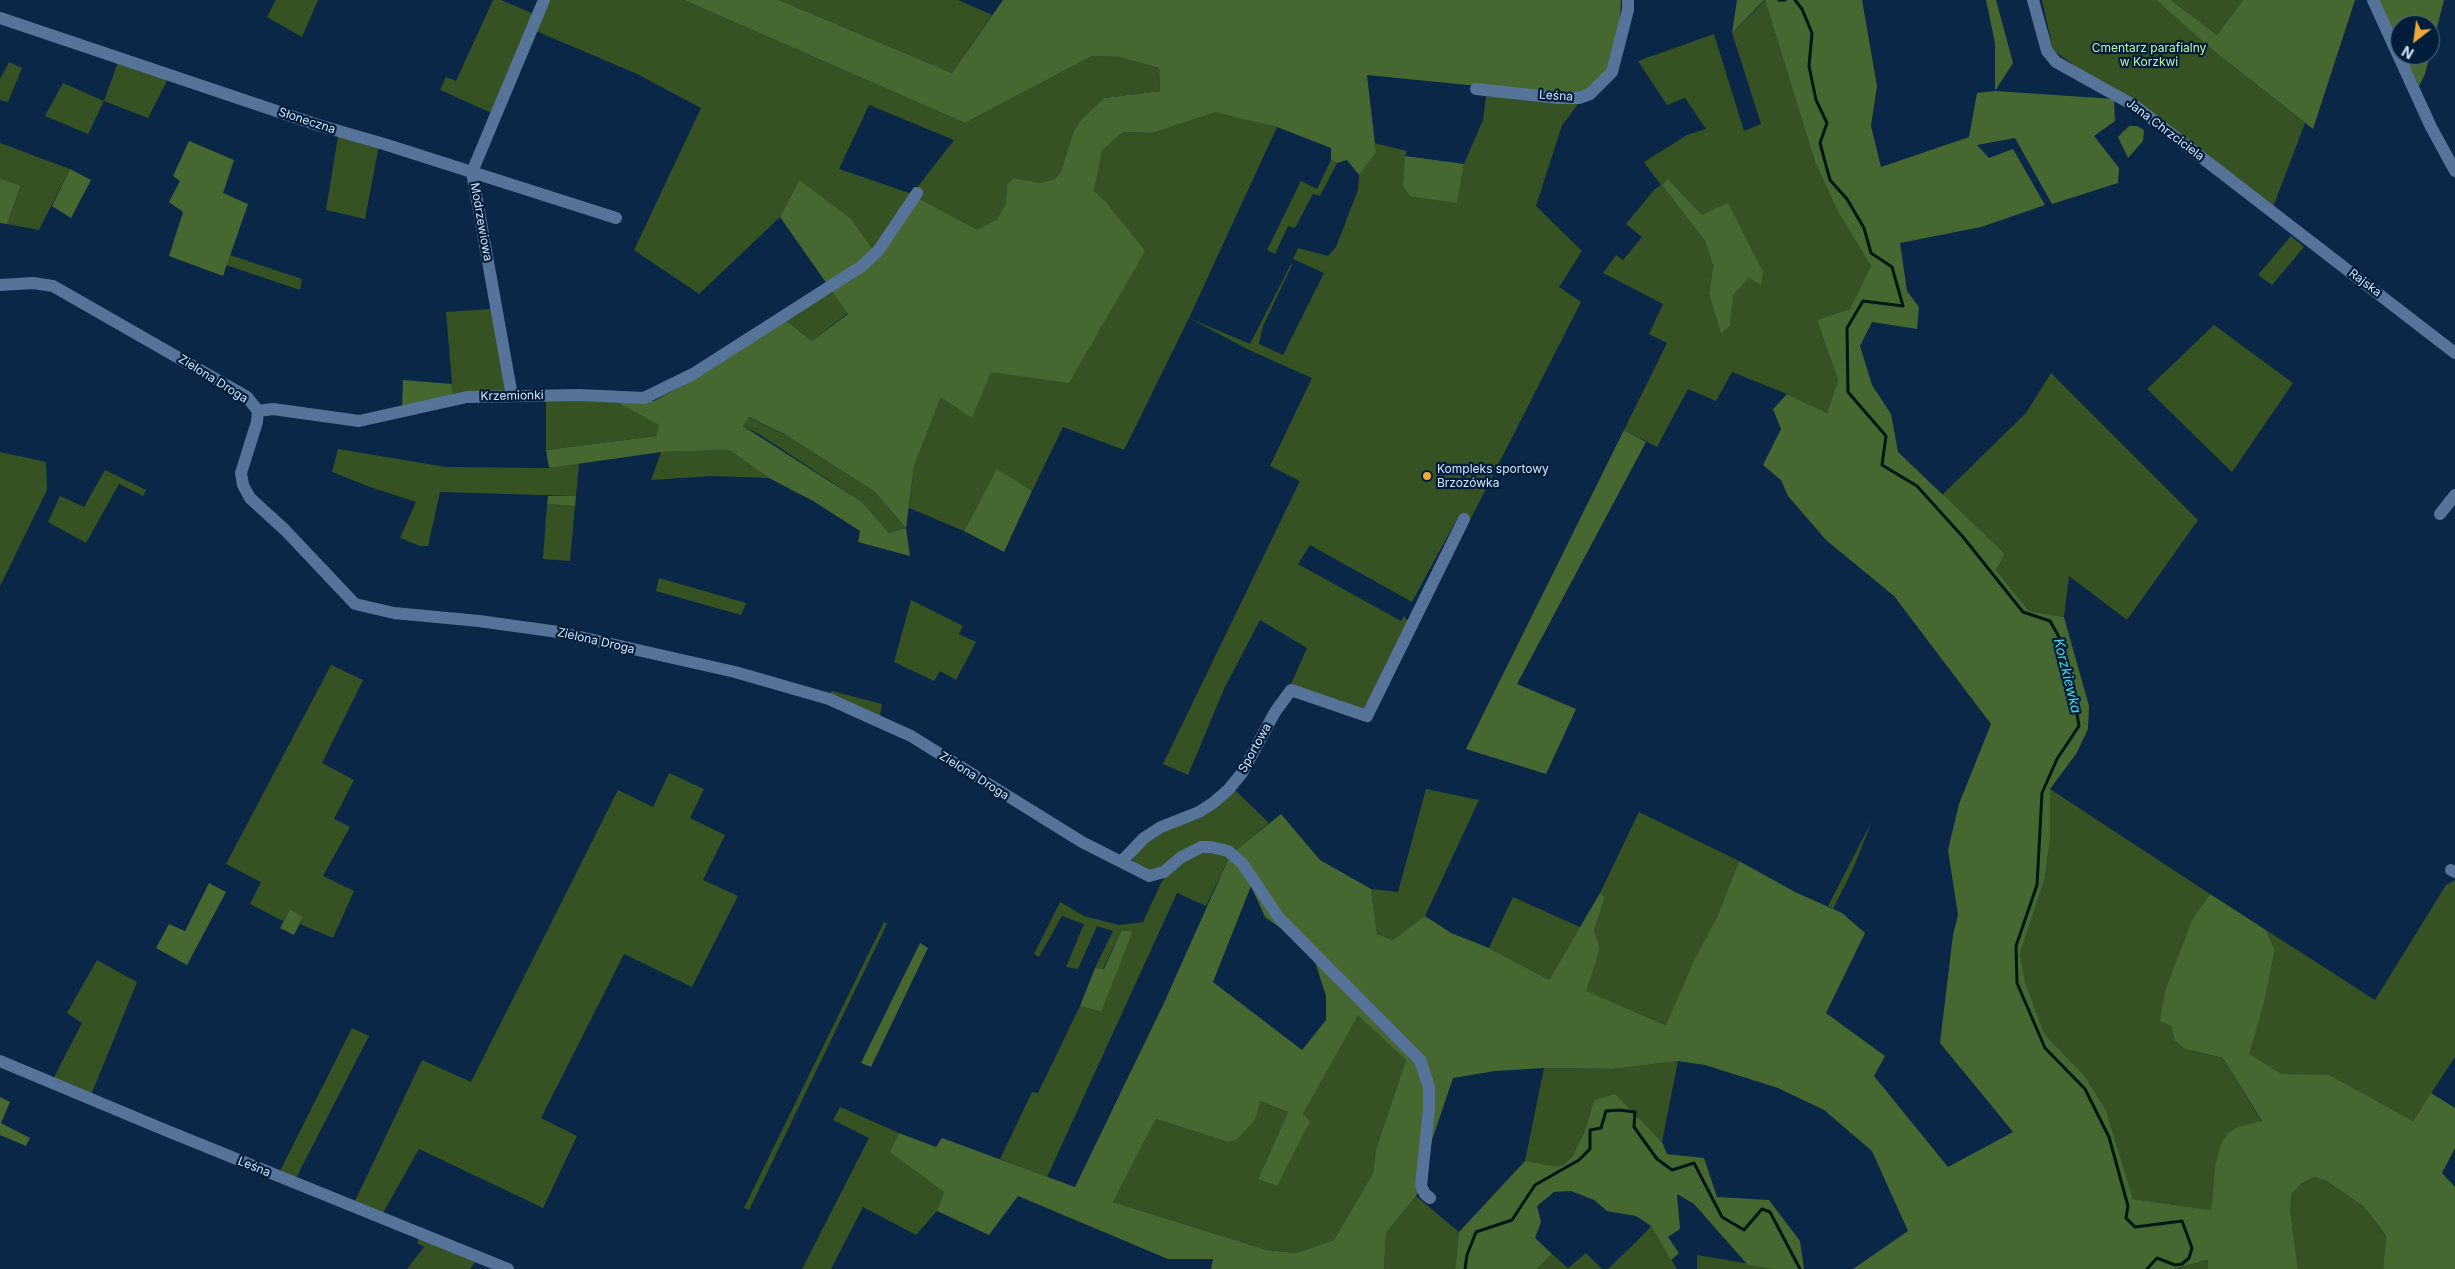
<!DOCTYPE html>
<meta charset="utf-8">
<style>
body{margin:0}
#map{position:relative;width:2455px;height:1269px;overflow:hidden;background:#0a2747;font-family:Inter,sans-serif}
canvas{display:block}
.north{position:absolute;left:2390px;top:15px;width:50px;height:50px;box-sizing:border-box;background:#021d3c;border:1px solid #566d88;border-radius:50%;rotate:210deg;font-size:14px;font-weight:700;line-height:20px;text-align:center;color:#d3e4f9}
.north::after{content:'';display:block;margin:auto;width:18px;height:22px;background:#eea83c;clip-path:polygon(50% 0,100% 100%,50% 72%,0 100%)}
</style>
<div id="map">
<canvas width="2455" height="1269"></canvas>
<div class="north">N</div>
</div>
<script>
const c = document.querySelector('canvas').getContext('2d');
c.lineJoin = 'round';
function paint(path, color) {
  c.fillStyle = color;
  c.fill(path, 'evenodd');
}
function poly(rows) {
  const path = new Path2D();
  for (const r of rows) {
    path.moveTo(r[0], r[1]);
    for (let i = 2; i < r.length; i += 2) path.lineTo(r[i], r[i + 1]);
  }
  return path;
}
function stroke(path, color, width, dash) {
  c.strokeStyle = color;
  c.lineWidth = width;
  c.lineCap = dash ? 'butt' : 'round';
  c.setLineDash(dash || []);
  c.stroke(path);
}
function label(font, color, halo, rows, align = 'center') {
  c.font = font + ' Inter,sans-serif';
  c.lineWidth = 4.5;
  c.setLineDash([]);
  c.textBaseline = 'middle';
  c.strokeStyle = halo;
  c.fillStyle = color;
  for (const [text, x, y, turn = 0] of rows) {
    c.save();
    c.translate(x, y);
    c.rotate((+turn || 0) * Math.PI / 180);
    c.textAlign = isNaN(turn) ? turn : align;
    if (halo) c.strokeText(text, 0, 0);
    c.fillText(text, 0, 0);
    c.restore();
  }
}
const green = poly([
 [276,0,318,0,302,37,267,17],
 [493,0,501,0,534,14,494,114,440,90,446,77,456,81],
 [549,0,684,0,965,123,1092,56,1119,57,1159,68,1160,91,1104,98,1080,121,1073,133,1061,171,1055,179,1041,183,1014,178,1007,184,1006,203,997,219,977,230,878,257,799,180,780,217,699,294,634,250,701,108,637,74,536,31],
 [869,105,954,140,912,194,839,169],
 [779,0,958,0,992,15,952,73],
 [1765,0,1815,162,1838,212,1871,266,1850,309,1817,320,1838,380,1827,413,1787,394,1732,372,1716,401,1688,389,1657,447,1624,430,1667,343,1649,334,1663,304,1603,273,1616,255,1623,260,1642,237,1626,224,1654,190,1661,185,1644,162,1687,135,1706,129,1685,98,1667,105,1638,61,1714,34,1744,131,1761,124,1732,33],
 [1669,180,1702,215,1749,278,1732,295,1730,326,1721,334,1709,294,1713,266,1705,241,1662,185],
 [2042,0,2156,0,2210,48,2305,123,2273,207,2053,50],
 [2171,0,2243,0,2217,35],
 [9,62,22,68,8,102,0,100,0,79],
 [118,62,168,79,148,118,104,101,88,134,45,116,63,83,104,101],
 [1486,96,1579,103,1562,125,1536,206,1582,251,1559,287,1581,302,1469,522,1458,517,1412,602,1310,545,1298,564,1401,621,1404,616,1408,621,1365,710,1291,684,1307,648,1260,620,1224,689,1188,775,1163,764,1300,481,1270,466,1312,378,1249,350,1189,318,1124,450,1063,427,1032,491,997,470,964,531,909,508,914,466,941,397,991,372,1105,202,1094,191,1101,149,1123,132,1152,133,1215,111,1277,127,1189,318,1250,344,1291,264,1292,265,1263,326,1259,344,1283,355,1324,273,1293,259,1298,248,1328,256,1336,247,1358,190,1359,175,1376,153,1374,143,1407,151,1405,156,1457,203,1464,164,1483,120],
 [338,136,379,145,365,219,326,210],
 [0,143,70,169,39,230,7,224,21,187,0,180],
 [1331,160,1337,163,1320,196,1313,194,1295,228,1288,226,1275,254,1267,250,1301,181,1317,189],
 [2291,236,2304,247,2272,285,2258,275],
 [230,255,302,279,300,290,226,265],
 [833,292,848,313,812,341,785,320],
 [491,309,508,392,453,395,446,312],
 [2214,325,2293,383,2232,472,2147,389],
 [2051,373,2198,520,2127,620,2069,576,2064,617,2029,611,1996,570,2005,554,1942,495,2026,413],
 [611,399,660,425,656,436,546,450,546,400],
 [748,417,787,436,874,491,906,528,889,533,862,502,759,434,743,426],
 [338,449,446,467,549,468,579,463,576,496,440,492,428,546,420,546,400,538,416,502,370,487,332,472],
 [729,450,769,478,712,476,651,480,661,452],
 [0,452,46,462,47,490,0,586],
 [105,470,146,490,143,496,119,484,86,543,48,522,60,496,84,507],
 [547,504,575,506,570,561,543,559],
 [659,578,746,603,741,615,656,591],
 [911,600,963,626,959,634,976,642,956,680,940,671,934,681,894,662],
 [331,665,363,680,322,763,354,780,334,819,350,827,323,876,354,891,333,938,300,924,303,917,290,909,283,921,250,904,261,882,226,864],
 [832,691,882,704,880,716,828,696],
 [669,773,704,789,690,818,725,835,703,880,738,896,692,987,624,954,541,1118,577,1136,543,1208,419,1149,383,1213,355,1201,422,1060,471,1082,618,790,653,807],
 [1234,789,1269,823,1235,851,1219,844,1152,873,1134,865,1133,858,1142,846],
 [1426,789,1479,800,1425,916,1393,940,1377,934,1371,889,1398,892],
 [2050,789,2210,894,2193,918,2171,1026,2175,1041,2185,1049,2223,1058,2262,1122,2215,1167,2211,1210,2133,1199,2106,1110,2084,1075,2045,1035,2025,982,2020,953,2045,878,2050,839],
 [1639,812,1739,861,1717,917,1667,1025,1585,991,1600,949,1594,930,1605,897,1600,893],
 [1872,821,1852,871,1833,909,1828,906],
 [1209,850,1230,855,1206,906,1177,893,1047,1177,1000,1159,1032,1092,1038,1093,1080,1006,1100,1012,1133,931,1121,931,1103,969,1095,968,1113,931,1097,926,1078,969,1066,967,1084,924,1062,916,1039,957,1034,954,1060,902,1084,916,1119,925,1143,922,1162,881,1178,863],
 [2455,880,2455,1057,2413,1121,2329,1076,2282,1074,2248,1054,2264,1003,2275,950,2266,930,2375,1000,2446,885],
 [1513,897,1580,927,1549,980,1489,948],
 [884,922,887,924,749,1210,744,1208],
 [97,960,137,982,91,1095,53,1079,82,1023,67,1013],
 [1358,1014,1406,1060,1376,1149,1373,1173,1334,1240,1296,1253,1267,1250,1113,1202,1156,1119,1228,1142,1260,1101,1288,1112,1258,1179,1277,1185,1303,1114],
 [352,1028,369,1036,295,1180,279,1173],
 [1678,1061,1662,1142,1615,1095,1594,1100,1584,1133,1572,1157,1563,1165,1554,1166,1525,1161,1544,1068,1613,1069],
 [840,1107,899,1133,891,1152,944,1192,937,1211,916,1235,863,1207,831,1269,802,1269,869,1138,833,1120],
 [2314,1177,2325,1180,2364,1207,2386,1237,2383,1269,2298,1269,2290,1209,2292,1193,2301,1184],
 [1416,1196,1459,1232,1455,1269,1384,1269,1386,1233],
 [1651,1226,1677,1269,1608,1269,1647,1231],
 [420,1236,477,1260,470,1269,407,1269,424,1247,417,1243],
 [1586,1253,1602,1269,1537,1269,1552,1254,1568,1268],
 [1697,1255,1774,1268,1775,1269,1697,1269],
 [2209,1260,2208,1269,2173,1269]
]);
const forest = poly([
 [684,0,779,0,952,73,1003,0,1621,0,1620,19,1612,59,1604,75,1586,93,1559,94,1367,75,1376,153,1359,175,1347,160,1337,163,1331,160,1331,148,1277,127,1215,112,1152,133,1123,132,1102,150,1094,191,1105,201,1145,251,1069,383,991,372,972,418,941,397,914,466,906,528,910,556,858,542,860,531,813,501,769,478,729,450,661,452,549,468,546,450,656,436,659,425,611,399,654,401,682,386,785,320,812,341,848,314,780,217,799,180,851,219,878,257,919,199,977,230,997,219,1006,203,1007,184,1014,178,1041,183,1055,179,1061,171,1073,133,1080,121,1104,98,1160,91,1159,68,1119,57,1092,56,965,123],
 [749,417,784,434,874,491,906,528,889,533,862,502,743,426],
 [1737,0,1764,0,1732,33],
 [1765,0,1862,0,1877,86,1871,126,1881,167,1969,137,1977,93,1995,91,1995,43,1986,0,1996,0,2013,63,1995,91,2114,99,2115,121,2094,136,2119,168,2118,183,2052,204,2015,138,1977,145,1989,158,2013,149,2045,205,1981,227,1900,243,1907,291,1919,307,1917,329,1872,322,1860,346,1872,385,1891,414,1898,452,2005,554,1996,570,2029,611,2064,617,2089,706,2088,729,2076,754,2050,789,2050,839,2045,878,2020,953,2025,982,2045,1035,2084,1075,2106,1110,2133,1199,2211,1210,2215,1167,2221,1144,2228,1133,2238,1127,2262,1121,2223,1058,2185,1049,2175,1041,2171,1026,2160,1021,2165,991,2193,918,2210,894,2266,930,2275,950,2264,1003,2249,1054,2282,1074,2329,1075,2413,1121,2431,1093,2455,1108,2455,1148,2442,1173,2455,1187,2455,1269,2383,1269,2386,1236,2364,1207,2325,1180,2314,1177,2301,1184,2292,1193,2290,1209,2298,1269,2208,1269,2208,1260,2173,1269,1853,1269,1908,1231,1872,1151,1824,1110,1778,1088,1705,1065,1678,1061,1613,1069,1544,1068,1495,1071,1453,1078,1432,1140,1424,1183,1416,1196,1386,1233,1384,1269,1211,1269,1213,1259,1168,1259,1018,1196,989,1235,937,1211,944,1192,890,1152,899,1133,936,1147,942,1138,1075,1187,1164,1003,1230,855,1281,814,1320,860,1371,889,1377,934,1393,940,1425,916,1451,933,1489,948,1549,980,1600,893,1605,897,1594,930,1600,949,1586,991,1666,1025,1693,963,1717,917,1739,861,1795,892,1842,913,1865,933,1826,1013,1885,1056,1874,1076,1948,1167,2013,1132,1940,1043,1953,935,1958,915,1948,850,1959,804,1991,724,1894,596,1826,540,1788,496,1781,480,1763,465,1781,429,1773,409,1787,394,1827,413,1838,380,1817,320,1850,309,1871,266,1838,212,1815,162],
 [1251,886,1265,917,1301,943,1315,962,1326,996,1326,1020,1302,1050,1213,982],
 [1358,1015,1406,1060,1376,1149,1373,1173,1334,1240,1296,1253,1267,1250,1113,1202,1156,1119,1228,1142,1237,1139,1255,1120,1260,1101,1288,1112,1258,1179,1277,1186,1310,1121,1303,1114],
 [2156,0,2171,0,2217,35,2243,0,2355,0,2313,129,2210,48],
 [2378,0,2444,0,2430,55,2430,25,2400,25,2400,46],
 [2404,55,2430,55,2425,74,2419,86],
 [2129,126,2137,126,2144,130,2143,141,2128,158,2118,137],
 [189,141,234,160,223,193,248,204,223,276,169,256,183,212,169,202,180,181,173,176],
 [1405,156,1464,164,1457,203,1410,196,1403,185],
 [70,169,91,180,71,218,52,206],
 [0,179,21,186,7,224,0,223],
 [1668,179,1702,215,1728,203,1763,272,1761,285,1749,278,1733,295,1730,326,1721,334,1709,294,1713,266,1705,241,1662,185],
 [403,380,452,384,453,395,402,408],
 [1624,430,1646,442,1517,684,1576,709,1546,774,1466,749],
 [997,469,1032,491,1004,552,964,531],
 [548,496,576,496,575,506,547,504],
 [209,883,226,892,187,965,156,948,169,924,185,931],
 [290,909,303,917,294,935,280,928],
 [1121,931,1133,931,1101,1012,1080,1006,1095,968,1104,969],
 [920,943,928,948,871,1067,861,1063],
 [1615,1094,1662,1142,1667,1154,1704,1158,1717,1197,1769,1200,1800,1241,1804,1269,1775,1269,1748,1265,1694,1204,1677,1194,1680,1229,1668,1237,1679,1253,1671,1260,1651,1226,1636,1216,1607,1211,1594,1200,1571,1191,1554,1192,1537,1206,1541,1222,1535,1238,1552,1254,1537,1269,1455,1269,1459,1232,1525,1161,1554,1166,1563,1165,1572,1157,1584,1133,1594,1100],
 [0,1097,10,1102,1,1123,30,1138,26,1146,0,1135]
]);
const stream = poly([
 [1779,0,1785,0],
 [1795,0,1802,9,1812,33,1809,66,1816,100,1827,123,1820,143,1830,180,1847,199,1864,228,1871,253,1892,267,1903,306,1863,301,1847,328,1848,392,1886,436,1882,465,1917,486,1963,537,2023,612,2050,621,2059,637,2071,679,2079,726,2057,759,2042,793,2037,885,2016,946,2017,983,2045,1048,2085,1089,2109,1137,2128,1206,2126,1218,2135,1227,2182,1221,2192,1248,2189,1258,2182,1264,2175,1265,2157,1258,2147,1269],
 [1465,1269,1467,1255,1476,1232,1512,1220,1535,1185,1579,1160,1590,1149,1590,1130,1601,1128,1606,1111,1619,1110,1635,1112,1634,1127,1657,1159,1672,1170,1694,1163,1722,1217,1744,1230,1762,1209,1770,1212,1800,1269]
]);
const minor = poly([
 [2033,0,2047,51,2056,62,2135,106,2455,353],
 [2373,0,2431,127,2455,171],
 [0,18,318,125,384,144,616,218],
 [1476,89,1559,98,1579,98,1590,94,1612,72,1628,10,1628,0],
 [0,285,33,283,53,286,247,397,258,411,257,422,241,473,243,485,250,498,285,530,355,604,394,613,479,621,558,632,735,672,829,699,911,736,1082,842,1149,876,1164,872,1180,858,1201,847,1211,847,1228,851,1242,863,1279,918,1420,1060,1429,1087,1429,1109,1421,1186,1425,1194,1430,1198],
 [512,396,472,172,544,0],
 [258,411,273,409,359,421,467,397,579,395,644,398,693,374,862,266,878,251,917,193],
 [2440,514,2455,495],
 [1122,861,1144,838,1161,827,1199,812,1213,803,1228,790,1242,773,1275,712,1291,690,1367,716,1464,519],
 [2451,870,2455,872],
 [0,1061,165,1130,508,1269]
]);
const markers = [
 [1427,476,5,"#eea83c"]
];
const parkNames = [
 ["Cmentarz parafialny",2149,48],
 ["w Korzkwi",2149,62]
];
const streetNames = [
 ["Leśna",1556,96,4],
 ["Słoneczna",307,121,18],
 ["Jana Chrzciciela",2165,130,37],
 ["Modrzewiowa",481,222,80],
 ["Rajska",2365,283,37],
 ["Zielona Droga",213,379,32],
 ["Krzemionki",512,396,-1],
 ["Zielona Droga",596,641,13],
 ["Sportowa",1255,748,-61],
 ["Zielona Droga",974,776,32],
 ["Leśna",254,1167,22]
];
const poiNames = [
 ["Kompleks sportowy",1437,469],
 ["Brzozówka",1437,483]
];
const waterNames = [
 ["Korzkiewka",2067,676,76]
];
paint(green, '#365223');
paint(forest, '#476730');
stroke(stream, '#001615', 3);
stroke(minor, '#567499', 12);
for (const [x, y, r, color] of markers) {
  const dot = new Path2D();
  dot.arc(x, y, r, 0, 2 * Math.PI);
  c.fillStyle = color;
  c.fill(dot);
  stroke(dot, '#021d3c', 2);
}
label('12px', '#c2f5a2', '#021d3c', parkNames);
label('12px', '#d3e4f9', '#021d3c', streetNames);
label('12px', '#d3e4f9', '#021d3c', poiNames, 'left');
label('italic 14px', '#47d7d6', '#021d3c', waterNames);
</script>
